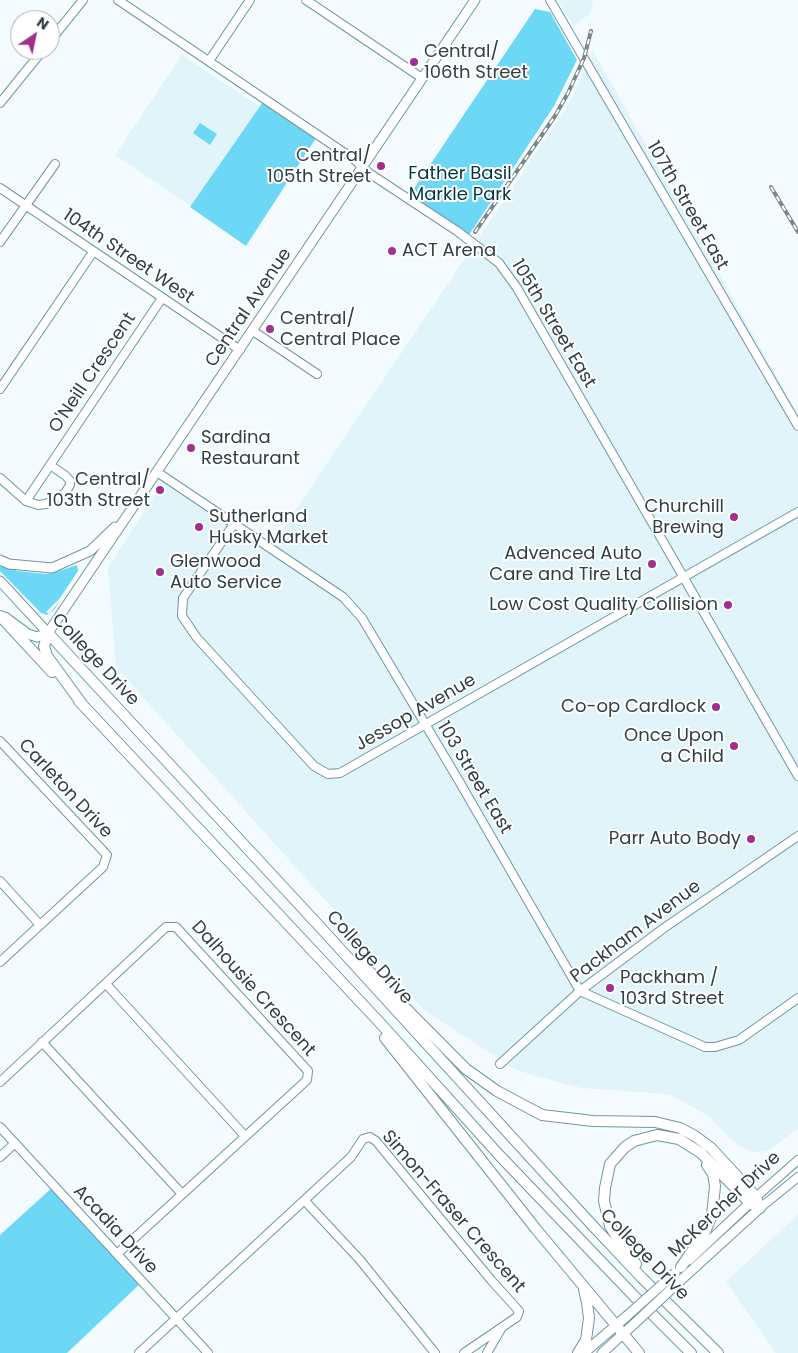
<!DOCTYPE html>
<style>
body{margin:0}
#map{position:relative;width:798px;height:1353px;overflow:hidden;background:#f3fbfe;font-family:Poppins,sans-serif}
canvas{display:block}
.north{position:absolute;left:10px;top:10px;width:50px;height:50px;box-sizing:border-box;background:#fff;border:1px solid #acb3b5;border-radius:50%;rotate:34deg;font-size:14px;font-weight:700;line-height:20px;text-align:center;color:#304045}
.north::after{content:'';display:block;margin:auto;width:18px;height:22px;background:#9f308f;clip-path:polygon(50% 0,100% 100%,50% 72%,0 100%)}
</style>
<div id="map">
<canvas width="798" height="1353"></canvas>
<div class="north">N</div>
</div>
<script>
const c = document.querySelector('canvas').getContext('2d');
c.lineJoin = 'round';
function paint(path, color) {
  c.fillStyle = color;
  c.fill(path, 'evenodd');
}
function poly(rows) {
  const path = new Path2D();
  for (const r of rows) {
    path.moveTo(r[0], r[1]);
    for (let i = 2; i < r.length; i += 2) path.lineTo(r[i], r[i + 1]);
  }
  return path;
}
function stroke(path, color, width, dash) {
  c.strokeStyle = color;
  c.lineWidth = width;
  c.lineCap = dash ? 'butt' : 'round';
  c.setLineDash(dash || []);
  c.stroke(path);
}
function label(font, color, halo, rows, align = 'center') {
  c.font = font + ' Poppins,sans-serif';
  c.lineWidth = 4;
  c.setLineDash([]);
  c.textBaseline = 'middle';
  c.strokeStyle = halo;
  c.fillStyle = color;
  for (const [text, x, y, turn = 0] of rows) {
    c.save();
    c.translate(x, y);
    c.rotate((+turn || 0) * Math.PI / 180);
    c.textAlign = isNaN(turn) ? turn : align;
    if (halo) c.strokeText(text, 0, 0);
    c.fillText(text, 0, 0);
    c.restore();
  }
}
const built = poly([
 [558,0,593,0,591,13,573,26],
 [593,51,798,414,798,1129,767,1151,752,1152,740,1146,729,1138,709,1116,669,1094,581,1088,532,1075,513,1068,424,1010,116,667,108,568,165,479,270,548,569,104],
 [182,55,260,107,192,207,115,155],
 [798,1214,798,1353,776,1353,726,1282]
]);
const green = poly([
 [535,9,550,12,577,60,554,106,467,238,407,199],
 [265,99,318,135,246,246,190,207],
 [200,123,217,134,210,145,193,133],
 [77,565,78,571,60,598,46,612,49,614,61,600,54,610,47,615,41,613,0,571,0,566,18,571,46,574,56,572],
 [54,1186,142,1282,67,1353,0,1353,0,1235]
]);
const minor = poly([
 [118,0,355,160,369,173,457,231,499,263,517,288,798,776],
 [306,0,422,78],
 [550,0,798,426],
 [50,41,83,0],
 [209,61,250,0],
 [0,103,43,50],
 [0,188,240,350],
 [0,242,55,164],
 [253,331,317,374],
 [0,389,93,252],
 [157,472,343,597,362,618,459,781,580,991,705,1047,715,1047,739,1040,798,998],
 [0,478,26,501,38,505,46,504,65,493,70,485,70,481,66,476,50,465],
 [26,501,162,298],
 [234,524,183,598,182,616,197,638,314,766,328,774,340,773,798,512],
 [0,741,107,855,103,867,0,962],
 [0,881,40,925],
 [106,984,245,1136],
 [42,1042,182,1194],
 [500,1064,580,991,664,928,798,836],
 [0,1082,166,927,176,927,308,1071,307,1080,117,1254],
 [0,1127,208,1353],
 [0,1157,15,1143],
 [756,1197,798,1160],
 [305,1201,360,1260,435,1353],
 [760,1208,798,1177],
 [139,1353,351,1157,363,1139,370,1137,376,1141,491,1280,519,1311,517,1317,464,1353],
 [487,1353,501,1329]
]);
const major = poly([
 [0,560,9,564,52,568,90,551,115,527],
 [0,581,48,633],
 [5,617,28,634,37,637,48,633],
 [48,633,475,0],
 [689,1260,754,1199],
 [681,1280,760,1208],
 [584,1353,628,1315],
 [602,1353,634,1324]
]);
const highway = poly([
 [0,616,52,672],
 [79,701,381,1024,500,1156,635,1297,691,1353],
 [82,704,47,656,44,646,48,633,321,928,593,1226,642,1278,718,1353],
 [361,963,466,1069,497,1091,542,1115,593,1121,655,1122,680,1128,695,1136,711,1148,756,1197,760,1208],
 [385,1038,536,1229,639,1353],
 [636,1264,625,1250,610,1226,604,1201,605,1188,610,1164,625,1147,634,1141,657,1135,679,1139,701,1153,750,1203,760,1208],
 [681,1267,704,1234,712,1215,715,1186,713,1174,707,1165],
 [578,1353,586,1340,589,1318,587,1303,584,1289]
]);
const rail = poly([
 [771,187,798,232],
 [475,232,555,116,568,93,584,58,591,31]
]);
const majorBridge = poly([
 [628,1315,675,1273],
 [634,1324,681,1280]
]);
const markers = [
 [414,62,5,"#9f308f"],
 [381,166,5,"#9f308f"],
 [392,251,5,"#9f308f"],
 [270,329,5,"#9f308f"],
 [191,448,5,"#9f308f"],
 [160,490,5,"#9f308f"],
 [734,517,5,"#9f308f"],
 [199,527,5,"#9f308f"],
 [652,564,5,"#9f308f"],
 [160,572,5,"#9f308f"],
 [728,605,5,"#9f308f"],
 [716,707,5,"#9f308f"],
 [734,746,5,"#9f308f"],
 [751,839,5,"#9f308f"],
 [610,988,5,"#9f308f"]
];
const poiNames = [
 ["Central/",424,52,"left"],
 ["106th Street",424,73,"left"],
 ["Central/",371,156],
 ["105th Street",371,177],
 ["ACT Arena",402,251,"left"],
 ["Central/",280,319,"left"],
 ["Central Place",280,340,"left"],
 ["Sardina",201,438,"left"],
 ["Restaurant",201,459,"left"],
 ["Central/",150,480],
 ["103th Street",150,501],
 ["Churchill",724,507],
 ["Brewing",724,528],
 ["Sutherland",209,517,"left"],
 ["Husky Market",209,538,"left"],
 ["Advenced Auto",642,554],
 ["Care and Tire Ltd",642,575],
 ["Glenwood",170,562,"left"],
 ["Auto Service",170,583,"left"],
 ["Low Cost Quality Collision",718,605],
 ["Co-op Cardlock",706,707],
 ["Once Upon",724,736],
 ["a Child",724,757],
 ["Parr Auto Body",741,839],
 ["Packham /",620,978,"left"],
 ["103rd Street",620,999,"left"]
];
const parkNames = [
 ["Father Basil",460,174],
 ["Markle Park",460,195]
];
const streetNames = [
 ["107th Street East",687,206,60],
 ["104th Street West",128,257,34],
 ["Central Avenue",249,308,-56],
 ["105th Street East",553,324,59],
 ["O'Neill Crescent",93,373,-56],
 ["College Drive",95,660,47],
 ["Jessop Avenue",416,713,-30],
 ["103 Street East",474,778,59],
 ["Carleton Drive",65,789,47],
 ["Packham Avenue",636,932,-37],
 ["College Drive",369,958,48],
 ["Dalhousie Crescent",253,989,48],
 ["McKercher Drive",725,1205,-43],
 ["Simon-Fraser Crescent",453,1212,49],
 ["Acadia Drive",115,1230,47],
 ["College Drive",644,1255,46]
];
paint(built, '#e0f4fa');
paint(green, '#6dd7f6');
stroke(minor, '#7196a2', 10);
stroke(major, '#7196a2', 11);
stroke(highway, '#7196a2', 12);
stroke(minor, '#fff', 8);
stroke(major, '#fff', 9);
stroke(highway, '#fff', 10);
stroke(rail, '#79868a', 4);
stroke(rail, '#fff', 2, [5.5]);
stroke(majorBridge, '#7196a2', 11, []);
stroke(majorBridge, '#fff', 9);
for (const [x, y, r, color] of markers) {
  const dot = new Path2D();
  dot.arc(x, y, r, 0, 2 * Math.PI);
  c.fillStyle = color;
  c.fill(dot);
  stroke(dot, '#fff', 2);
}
label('18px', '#304045', '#fff', poiNames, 'right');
label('18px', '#003643', '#fff', parkNames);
label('18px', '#304045', '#fff', streetNames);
</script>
